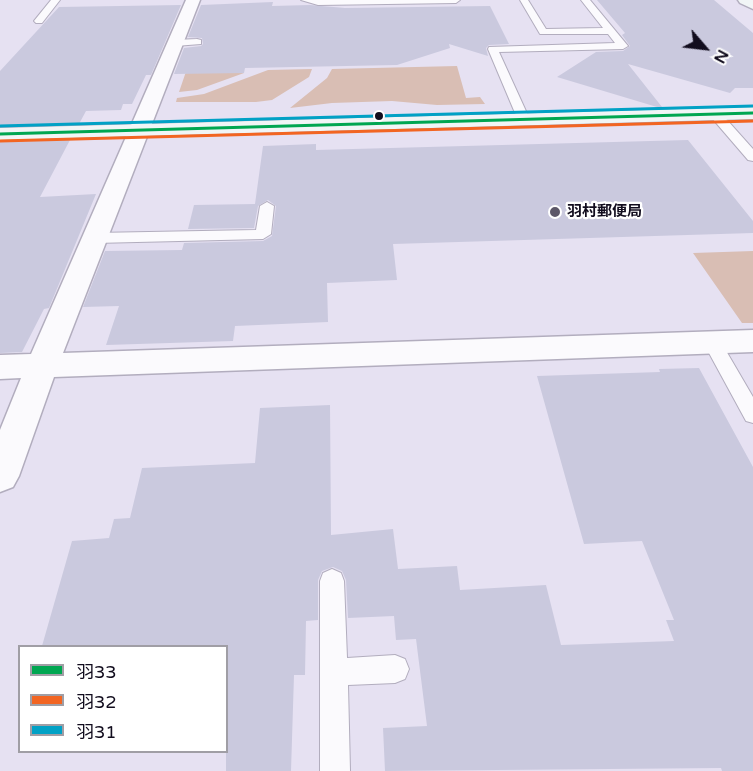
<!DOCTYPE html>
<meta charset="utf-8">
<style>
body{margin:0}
#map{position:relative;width:753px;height:771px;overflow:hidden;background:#e6e1f2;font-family:"Varela Round","Noto Sans JP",sans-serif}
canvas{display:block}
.legend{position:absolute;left:18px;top:645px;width:210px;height:108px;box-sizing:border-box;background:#fff;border:2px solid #a09ea5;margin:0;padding:8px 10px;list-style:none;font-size:18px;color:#120d1e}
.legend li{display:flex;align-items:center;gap:12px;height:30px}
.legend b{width:30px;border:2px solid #a09ea5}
.north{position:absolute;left:675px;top:18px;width:60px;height:60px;-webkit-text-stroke:4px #fff;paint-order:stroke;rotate:118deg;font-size:16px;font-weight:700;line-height:24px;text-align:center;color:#120d1e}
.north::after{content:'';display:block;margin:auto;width:21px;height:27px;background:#120d1e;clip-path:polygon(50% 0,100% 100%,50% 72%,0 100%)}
</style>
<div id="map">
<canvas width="753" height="771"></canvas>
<ul class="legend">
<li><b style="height:8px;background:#00a651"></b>羽33</li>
<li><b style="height:8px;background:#f26522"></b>羽32</li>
<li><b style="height:8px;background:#01a1c5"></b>羽31</li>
</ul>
<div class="north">N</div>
</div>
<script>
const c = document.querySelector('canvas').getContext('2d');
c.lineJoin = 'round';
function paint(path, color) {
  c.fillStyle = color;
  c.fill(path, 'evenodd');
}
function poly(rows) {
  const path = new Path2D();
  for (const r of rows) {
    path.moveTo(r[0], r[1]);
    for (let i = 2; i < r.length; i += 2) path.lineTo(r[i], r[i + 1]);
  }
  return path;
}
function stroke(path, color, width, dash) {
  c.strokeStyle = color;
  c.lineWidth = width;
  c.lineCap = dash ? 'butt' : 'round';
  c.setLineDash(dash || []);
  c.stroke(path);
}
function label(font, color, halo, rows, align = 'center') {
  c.font = font + ' "Varela Round","Noto Sans JP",sans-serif';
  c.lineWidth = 4.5;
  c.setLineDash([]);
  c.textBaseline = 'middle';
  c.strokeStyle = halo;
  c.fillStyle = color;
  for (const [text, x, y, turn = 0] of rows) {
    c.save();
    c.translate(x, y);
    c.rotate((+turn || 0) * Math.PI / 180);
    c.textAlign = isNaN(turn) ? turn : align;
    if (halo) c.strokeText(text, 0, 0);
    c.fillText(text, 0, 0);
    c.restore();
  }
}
const green = poly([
 [191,57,244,73,197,90,179,92],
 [457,66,466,98,480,97,485,104,437,105,392,101,332,103,290,108,327,78,332,69],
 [312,69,309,77,272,100,256,102,176,102,177,98,204,94,268,70],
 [753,251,753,323,742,323,693,253]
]);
const building = poly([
 [597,0,714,0,753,33,753,88,735,88,730,93,628,64,662,107,657,107,557,77,596,52,623,51,630,46,622,35,625,33],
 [273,2,272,6,310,5,345,8,490,6,509,44,489,45,486,48,488,56,449,44,450,48,397,65,245,68,244,73,174,74,184,48,201,46,203,44,202,38,188,37,201,5],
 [181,5,151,75,146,75,132,104,123,104,121,110,86,111,79,124,0,126,0,71,59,7],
 [70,140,40,197,96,194,49,308,44,309,22,352,0,353,0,142],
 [688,140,753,221,753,233,393,244,397,280,327,283,328,322,235,326,233,341,106,345,119,306,83,307,105,251,182,250,184,243,263,241,272,236,276,206,268,200,258,206,254,228,188,229,194,205,255,204,263,146,316,144,316,150],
 [699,368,753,467,753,771,722,771,721,768,385,771,383,728,427,726,416,639,396,640,394,616,348,618,346,580,342,571,333,567,322,571,318,580,318,620,306,621,305,675,294,675,291,771,226,771,226,646,42,646,72,541,109,538,114,519,130,518,142,468,255,463,260,408,330,405,331,535,393,529,398,569,457,566,460,590,546,585,561,645,674,641,666,620,674,620,642,541,584,544,537,376,660,372,659,369]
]);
const lane = poly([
 [51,0,60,0,42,23,36,23,34,21,51,0],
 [301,0,460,0,456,3,318,5,301,0],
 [520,0,528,0,546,29,603,28,581,0,590,0,628,46,623,49,499,52,530,120,524,124,518,120,488,49,489,47,615,43,608,34,540,34,520,0],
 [197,39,201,40,201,44,175,46,170,43,175,40,197,39],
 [715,110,719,111,753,149,753,161,748,160,711,117,711,111,715,110],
 [267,202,274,206,271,234,263,239,95,243,87,238,95,233,256,230,260,206,267,202],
 [712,336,718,337,753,397,753,423,746,421,703,342,706,337,712,336],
 [332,569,341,573,344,581,347,658,395,655,405,659,409,669,405,679,395,683,348,685,350,771,320,771,320,581,323,573,332,569]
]);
const street = poly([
 [186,0,200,0,63,353,753,330,753,352,54,377,19,476,13,487,0,492,0,430,21,378,0,379,0,355,31,354,186,0]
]);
const secondary = poly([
 [738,0,753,0,753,9,740,3,738,0],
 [753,107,753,119,0,140,0,128,753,107]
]);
const bus1 = poly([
 [0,134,753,113]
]);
const bus2 = poly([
 [0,141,753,121]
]);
const bus3 = poly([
 [0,126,753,106]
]);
const markers = [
 [379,116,5,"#120d1e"],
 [555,212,6,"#5c5768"]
];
const farPoinames = [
 ["羽村郵便局",567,212]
];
paint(green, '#d9beb4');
paint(building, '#cac9de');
stroke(lane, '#b2adbe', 2);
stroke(street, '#b2adbe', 3);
stroke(secondary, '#b2adbe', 3);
paint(lane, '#fbfafd');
paint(street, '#fbfafd');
paint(secondary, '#f1f5f6');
stroke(bus1, '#00a651', 3);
stroke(bus2, '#f26522', 3);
stroke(bus3, '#01a1c5', 3);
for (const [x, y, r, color] of markers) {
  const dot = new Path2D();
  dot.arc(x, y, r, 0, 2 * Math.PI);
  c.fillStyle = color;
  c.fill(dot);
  stroke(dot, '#fff', 2);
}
label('bold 15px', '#120d1e', '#fff', farPoinames, 'left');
</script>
